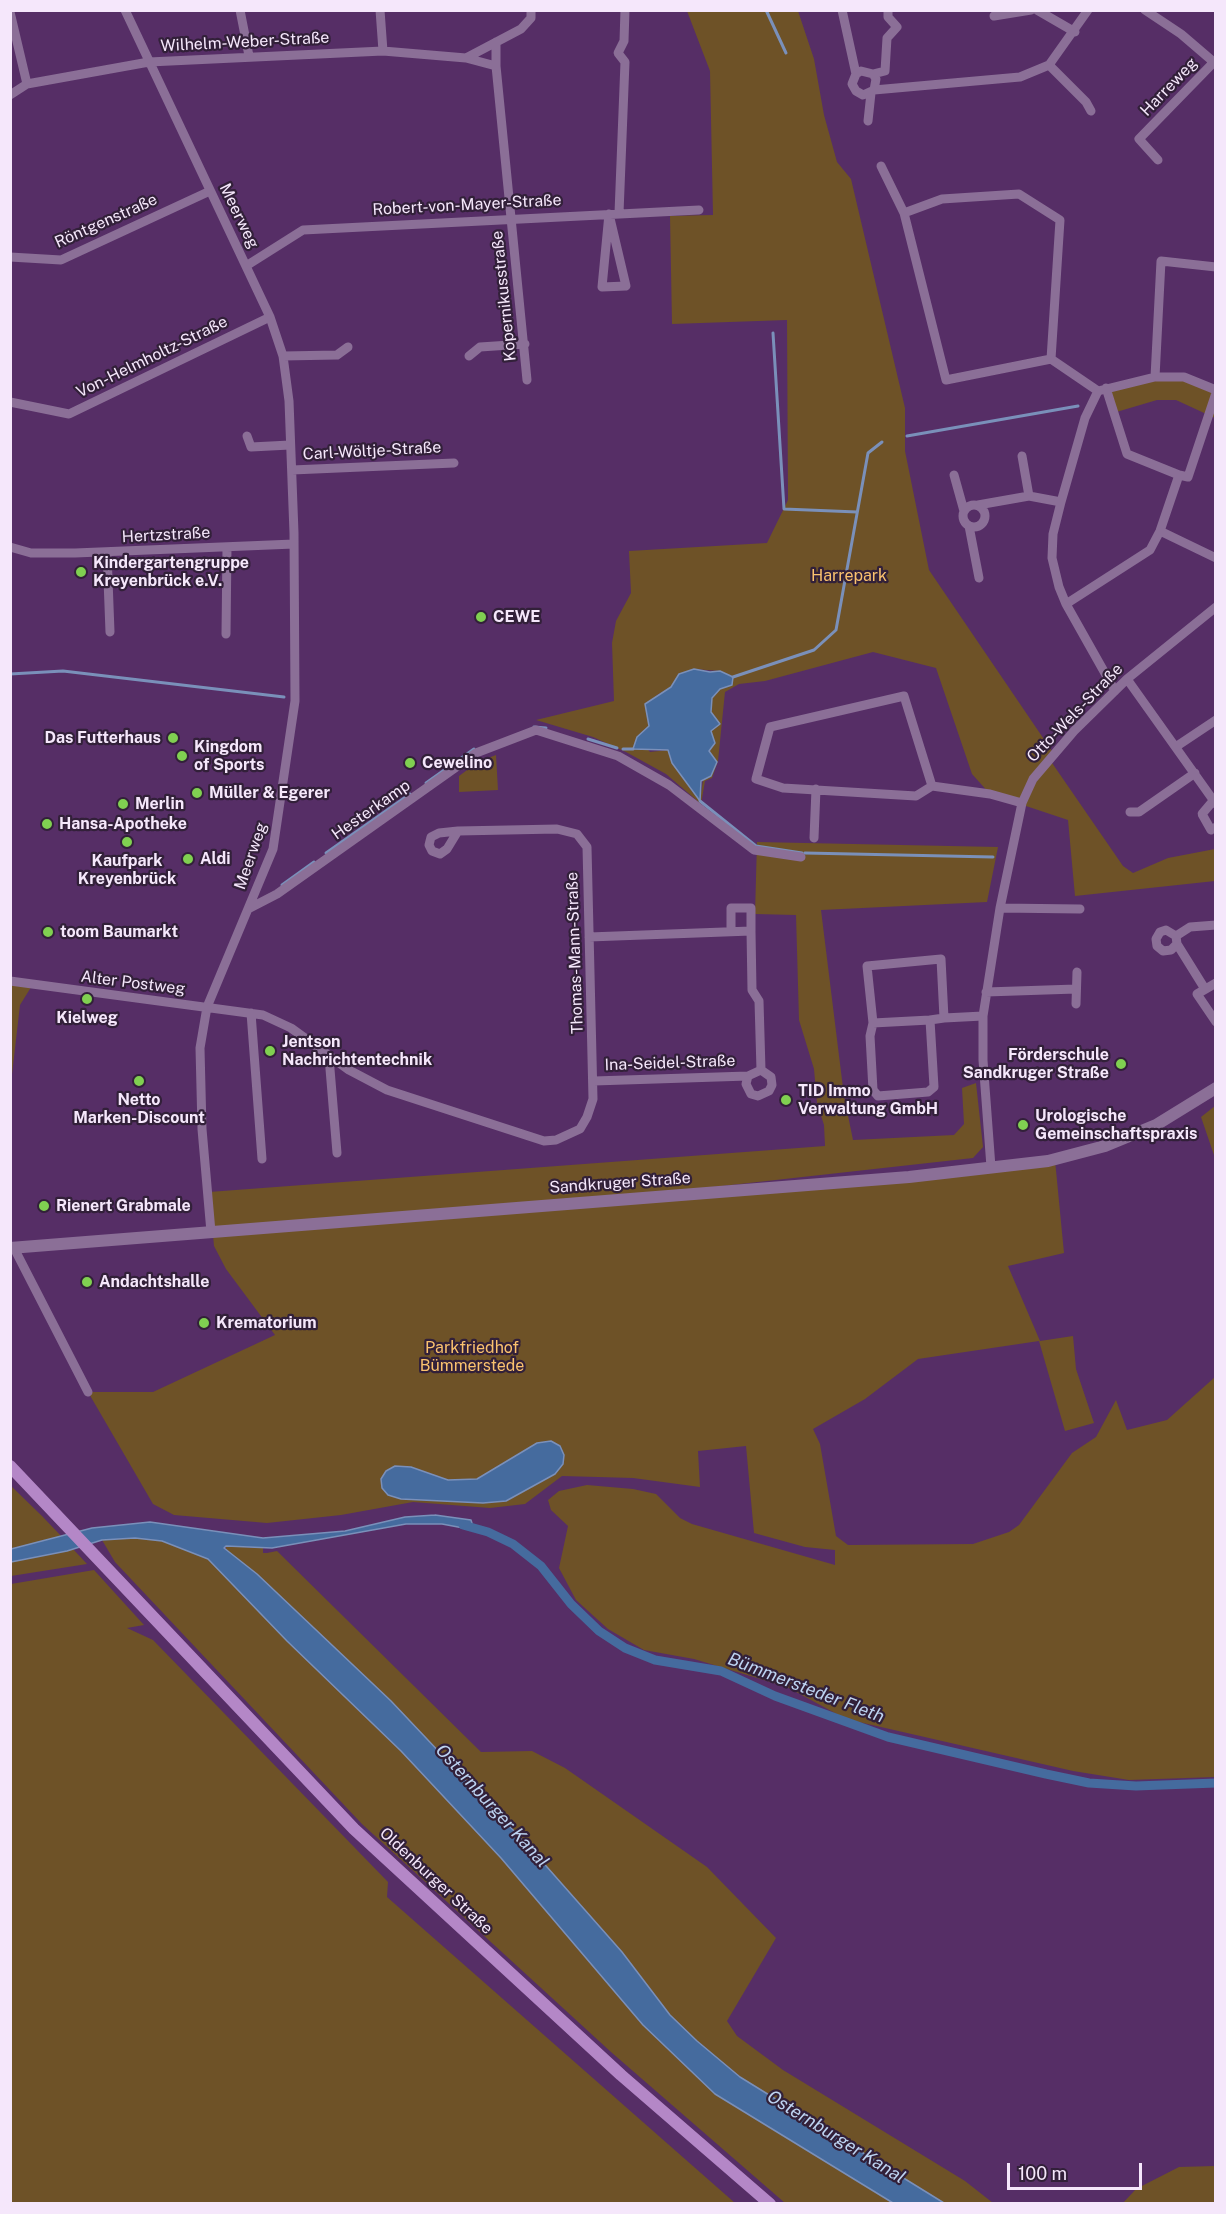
<!DOCTYPE html>
<meta charset="utf-8">
<style>
body{margin:0}
#map{position:relative;width:1226px;height:2214px;overflow:hidden;background:#562e66;font-family:"Public Sans",sans-serif}
canvas{display:block}
.frame{position:absolute;inset:0;border:12px solid #f5e7fb;pointer-events:none}
.scale{position:absolute;left:1007px;top:2163px;width:135px;height:27px;box-sizing:border-box;border:3px solid #f5e7fb;border-top:0;padding-left:8px;font-size:18px;line-height:21px;white-space:nowrap;color:#f5e7fb;-webkit-text-stroke:4px #322039;paint-order:stroke}
</style>
<div id="map">
<canvas width="1226" height="2214"></canvas>
<div class="frame"></div>
<div class="scale">100 m</div>
</div>
<script>
const c = document.querySelector('canvas').getContext('2d');
c.lineJoin = 'round';
function paint(path, color) {
  c.fillStyle = color;
  c.fill(path, 'evenodd');
}
function poly(rows) {
  const path = new Path2D();
  for (const r of rows) {
    if (r.length === 3) {
      path.moveTo(r[0] + r[2], r[1]);
      path.arc(r[0], r[1], r[2], 0, 2 * Math.PI);
      continue;
    }
    path.moveTo(r[0], r[1]);
    for (let i = 2; i < r.length; i += 2) path.lineTo(r[i], r[i + 1]);
  }
  return path;
}
function stroke(path, color, width, dash) {
  c.strokeStyle = color;
  c.lineWidth = width;
  c.lineCap = dash ? 'butt' : 'round';
  c.setLineDash(dash || []);
  c.stroke(path);
}
function label(font, color, halo, rows, align = 'center') {
  c.font = font + ' "Public Sans",sans-serif';
  c.lineWidth = 4.5;
  c.setLineDash([]);
  c.textBaseline = 'middle';
  c.strokeStyle = halo;
  c.fillStyle = color;
  for (const [text, x, y, turn = 0] of rows) {
    c.save();
    c.translate(x, y);
    c.rotate((+turn || 0) * Math.PI / 180);
    c.textAlign = isNaN(turn) ? turn : align;
    if (halo) c.strokeText(text, 0, 0);
    c.fillText(text, 0, 0);
    c.restore();
  }
}
const green = poly([
 [687,11,798,11,814,59,824,115,837,162,851,179,905,408,905,451,929,570,1054,754,1050,760,1123,866,1133,873,1168,858,1215,849,1215,881,1075,896,1068,820,990,794,972,774,936,668,873,652,765,681,739,684,725,692,718,761,712,778,705,781,701,804,666,774,626,752,593,737,536,720,614,701,612,643,616,621,631,593,629,551,767,543,788,500,787,320,672,324,670,216,713,215,710,71],
 [694,669,720,671,732,685,720,689,712,698,711,712,717,719,711,731,701,793,693,793,685,778,672,763,668,750,650,752,637,737,649,726,657,695,671,687,679,674],
 [1184,377,1215,390,1215,418,1176,400,1157,400,1113,413,1106,388],
 [496,755,498,790,459,792,459,776,478,762],
 [757,842,998,847,987,902,821,910,844,1096,853,1140,954,1135,964,1124,962,1088,976,1083,983,1147,973,1158,605,1199,1055,1160,1064,1253,1008,1266,1040,1341,1073,1336,1076,1369,1094,1423,1065,1431,1039,1341,918,1359,865,1399,813,1429,820,1444,836,1536,848,1545,973,1544,1009,1532,1019,1525,1072,1453,1096,1437,1116,1400,1127,1430,1167,1420,1215,1377,1215,1777,1129,1780,1073,1771,846,1719,787,1687,694,1659,644,1650,608,1629,576,1600,559,1568,568,1526,551,1510,548,1500,559,1491,587,1485,633,1489,656,1494,680,1518,692,1524,835,1565,835,1550,805,1547,754,1533,746,1446,698,1451,700,1487,633,1478,562,1476,525,1504,490,1508,413,1502,341,1515,267,1523,174,1515,153,1504,88,1392,153,1392,275,1335,226,1269,214,1246,209,1192,825,1146,824,1125,817,1103,814,1069,799,1020,796,915,755,914],
 [11,982,33,984,20,1005,11,1083],
 [1215,1106,1215,1158,1201,1117],
 [10,1485,42,1516,62,1537,11,1549],
 [135,1538,162,1541,187,1550,208,1559,225,1574,287,1641,401,1751,501,1858,643,2025,715,2094,893,2203,785,2203,611,2052,362,1824,115,1562,102,1540],
 [226,1546,263,1548,263,1553,267,1553,277,1551,481,1752,532,1751,565,1768,707,1867,776,1938,727,2021,737,2036,783,2070,965,2181,993,2203,944,2203,740,2077,697,2041,670,2015,622,1952,532,1850,391,1701,257,1574,226,1551],
 [73,1549,87,1564,11,1576,11,1562],
 [94,1570,144,1625,127,1628,153,1640,388,1882,387,1897,735,2203,11,2203,11,1584],
 [1215,2166,1215,2203,1123,2203,1136,2189,1179,2167]
]);
const water = poly([
 [694,669,710,672,720,671,733,677,732,685,720,689,712,698,711,712,720,724,711,731,715,743,709,751,717,762,711,776,701,781,700,801,672,763,668,750,633,749,637,737,649,726,645,704,671,687,679,674,694,669],
 [551,1441,560,1446,564,1455,563,1464,555,1474,506,1501,483,1503,401,1499,388,1495,382,1488,381,1479,386,1471,395,1466,411,1467,448,1480,477,1479,537,1443,551,1441],
 [435,1515,471,1520,474,1530,442,1524,406,1524,272,1548,226,1546,224,1548,257,1574,391,1701,532,1850,622,1952,670,2015,697,2041,740,2077,944,2203,893,2203,715,2094,643,2025,501,1858,401,1751,287,1641,208,1559,162,1541,135,1538,102,1540,67,1551,11,1562,11,1549,92,1528,150,1522,263,1538,345,1531,405,1517,435,1515]
]);
const stream = poly([
 [766,10,786,53],
 [773,333,784,509,857,512],
 [907,436,1078,406],
 [10,674,63,671,284,697],
 [733,677,814,650,836,630,868,453,882,442],
 [534,727,546,728],
 [588,739,617,748],
 [623,749,633,749],
 [426,783,474,749],
 [700,801,756,846,802,853],
 [326,853,410,794],
 [805,853,993,857],
 [282,885,314,862]
]);
const canal = poly([
 [463,1525,488,1532,513,1544,541,1566,571,1604,599,1631,625,1648,655,1660,721,1671,775,1696,888,1737,1046,1774,1089,1783,1136,1786,1216,1783]
]);
const minor = poly([
 [125,10,270,317,283,356,289,401,294,533,295,701,273,849,207,1007,200,1048,202,1129,211,1232],
 [240,10,249,56],
 [380,10,383,51],
 [842,10,856,74,852,84,856,91,863,95,874,90,876,79,873,74,861,71,856,74],
 [1037,10,1075,32],
 [1145,10,1181,34,1216,64],
 [10,12,27,84],
 [994,16,1031,10],
 [466,58,521,29,531,18,531,10],
 [1049,65,1086,102,1091,111],
 [496,66,496,42],
 [873,74,885,71,887,38,897,27,888,17,888,10],
 [874,90,1020,77,1049,65,1088,10],
 [10,95,27,84,149,62,383,51,466,58,496,66,527,380],
 [868,121,871,93],
 [1158,160,1139,139,1214,62],
 [881,166,904,213],
 [619,213,625,62,618,53,624,41,625,10],
 [609,214,626,286,602,287,609,214],
 [10,257,61,260,210,191],
 [246,266,303,230,699,210],
 [283,356,337,355,348,347],
 [469,356,480,347,525,344],
 [1051,359,1060,220,1019,194,942,199,904,213,946,380,1051,359,1098,391],
 [1155,377,1161,261,1216,267],
 [1106,388,1127,454,1179,475],
 [10,402,69,414,270,317],
 [247,436,251,447,290,445],
 [1022,456,1029,496],
 [292,470,454,463],
 [954,475,964,511],
 [974,516,11],
 [978,505,1029,496,1061,502],
 [969,526,979,578],
 [1160,531,1216,558],
 [10,547,31,553,75,553,294,544],
 [107,553,110,632],
 [1066,604,1150,550,1160,531,1179,475,1188,477,1216,393],
 [226,634,227,547],
 [1127,679,1216,804],
 [1115,691,1066,604,1059,587,1052,558,1053,534,1061,502,1085,418,1098,391,1155,377,1184,377,1216,390],
 [1177,746,1216,720],
 [932,786,916,796,783,788,756,779,770,727,904,696,932,786,990,794,1022,803],
 [1213,801,1202,814,1211,830,1216,827],
 [1130,812,1139,812,1195,773],
 [814,838,816,789],
 [1000,908,1080,909],
 [248,909,277,894,476,753,536,730,618,756,669,785,754,850,801,857],
 [751,931,752,990,759,1001,761,1070],
 [1176,936,1166,930,1160,932,1156,939,1157,946,1163,951,1171,950,1177,944],
 [589,937,751,931,751,908,731,908,731,931],
 [10,981,263,1015,291,1028,349,1070,387,1090,544,1141,556,1140,580,1129,587,1117,593,1099,587,847,577,834,557,829,458,831,439,833,431,837,429,845,432,851,440,854,447,849,458,831],
 [1216,983,1197,994,1216,1022],
 [1205,989,1177,944,1176,936,1190,927,1216,925],
 [986,992,1076,989],
 [1076,1004,1077,972],
 [251,1013,262,1159],
 [944,1018,930,1020,934,1087,928,1092,878,1096,873,1090,870,1036,873,1023,867,966,941,959,944,1018,983,1016],
 [873,1023,930,1020],
 [329,1057,337,1153],
 [594,1081,748,1076,761,1070,771,1077,772,1085,769,1091,758,1096,751,1094,746,1084,748,1076],
 [991,1167,983,1060,983,1016,1000,908,1022,803,1033,779,1074,731,1127,679,1216,607],
 [14,1248,88,1392]
]);
const tertiary = poly([
 [10,1248,909,1177,1048,1161,1105,1146,1156,1125,1216,1088]
]);
const secondary = poly([
 [10,1466,354,1829,621,2075,770,2204]
]);
const markers = [
 [81,572,6,"#80d051"],
 [481,617,6,"#80d051"],
 [173,738,6,"#80d051"],
 [182,756,6,"#80d051"],
 [410,763,6,"#80d051"],
 [197,793,6,"#80d051"],
 [123,804,6,"#80d051"],
 [47,824,6,"#80d051"],
 [127,842,6,"#80d051"],
 [188,859,6,"#80d051"],
 [48,932,6,"#80d051"],
 [87,999,6,"#80d051"],
 [270,1051,6,"#80d051"],
 [1121,1064,6,"#80d051"],
 [139,1081,6,"#80d051"],
 [786,1100,6,"#80d051"],
 [1023,1125,6,"#80d051"],
 [44,1206,6,"#80d051"],
 [87,1282,6,"#80d051"],
 [204,1323,6,"#80d051"]
];
const streetNames = [
 ["Wilhelm-Weber-Straße",245,42,-3],
 ["Harreweg",1169,87,-46],
 ["Robert-von-Mayer-Straße",467,205,-3],
 ["Meerweg",239,216,64],
 ["Röntgenstraße",106,221,-24],
 ["Kopernikusstraße",504,296,-96],
 ["Von-Helmholtz-Straße",152,357,-26],
 ["Carl-Wöltje-Straße",372,451,-3],
 ["Hertzstraße",166,535,-3],
 ["Otto-Wels-Straße",1075,713,-46],
 ["Hesterkamp",371,810,-35],
 ["Meerweg",251,856,-71],
 ["Thomas-Mann-Straße",575,953,-92],
 ["Alter Postweg",133,983,7],
 ["Ina-Seidel-Straße",670,1063,-2],
 ["Sandkruger Straße",620,1183,-4],
 ["Oldenburger Straße",436,1881,43]
];
const poiNames = [
 ["Kindergartengruppe",93,563],
 ["Kreyenbrück e.V.",93,581],
 ["CEWE",493,617],
 ["Das Futterhaus",161,738,"right"],
 ["Kingdom",194,747],
 ["of Sports",194,765],
 ["Cewelino",422,763],
 ["Müller & Egerer",209,793],
 ["Merlin",135,804],
 ["Hansa-Apotheke",59,824],
 ["Aldi",200,859],
 ["Kaufpark",127,861,"center"],
 ["Kreyenbrück",127,879,"center"],
 ["toom Baumarkt",60,932],
 ["Kielweg",87,1018,"center"],
 ["Jentson",282,1042],
 ["Nachrichtentechnik",282,1060],
 ["Förderschule",1109,1055,"right"],
 ["Sandkruger Straße",1109,1073,"right"],
 ["TID Immo",798,1091],
 ["Verwaltung GmbH",798,1109],
 ["Netto",139,1100,"center"],
 ["Marken-Discount",139,1118,"center"],
 ["Urologische",1035,1116],
 ["Gemeinschaftspraxis",1035,1134],
 ["Rienert Grabmale",56,1206],
 ["Andachtshalle",99,1282],
 ["Krematorium",216,1323]
];
const parkNames = [
 ["Harrepark",849,576],
 ["Parkfriedhof",472,1348],
 ["Bümmerstede",472,1366]
];
const waterNames = [
 ["Bümmersteder Fleth",806,1688,21],
 ["Osternburger Kanal",492,1806,48],
 ["Osternburger Kanal",836,2137,32]
];
paint(green, '#6e5227');
paint(water, '#456b9e');
stroke(water, '#7a90ba', 1.5);
stroke(stream, '#7a90ba', 3);
stroke(canal, '#456b9e', 9);
stroke(minor, '#8b6f97', 9);
stroke(tertiary, '#8b6f97', 12);
stroke(secondary, '#b487c7', 12);
for (const [x, y, r, color] of markers) {
  const dot = new Path2D();
  dot.arc(x, y, r, 0, 2 * Math.PI);
  c.fillStyle = color;
  c.fill(dot);
  stroke(dot, '#322039', 2);
}
label('16px', '#f5e7fb', '#322039', streetNames);
label('bold 16px', '#f5e7fb', '#322039', poiNames, 'left');
label('16px', '#fbc26e', '#322039', parkNames);
label('italic 18px', '#bdd3f1', '#322039', waterNames);
</script>
